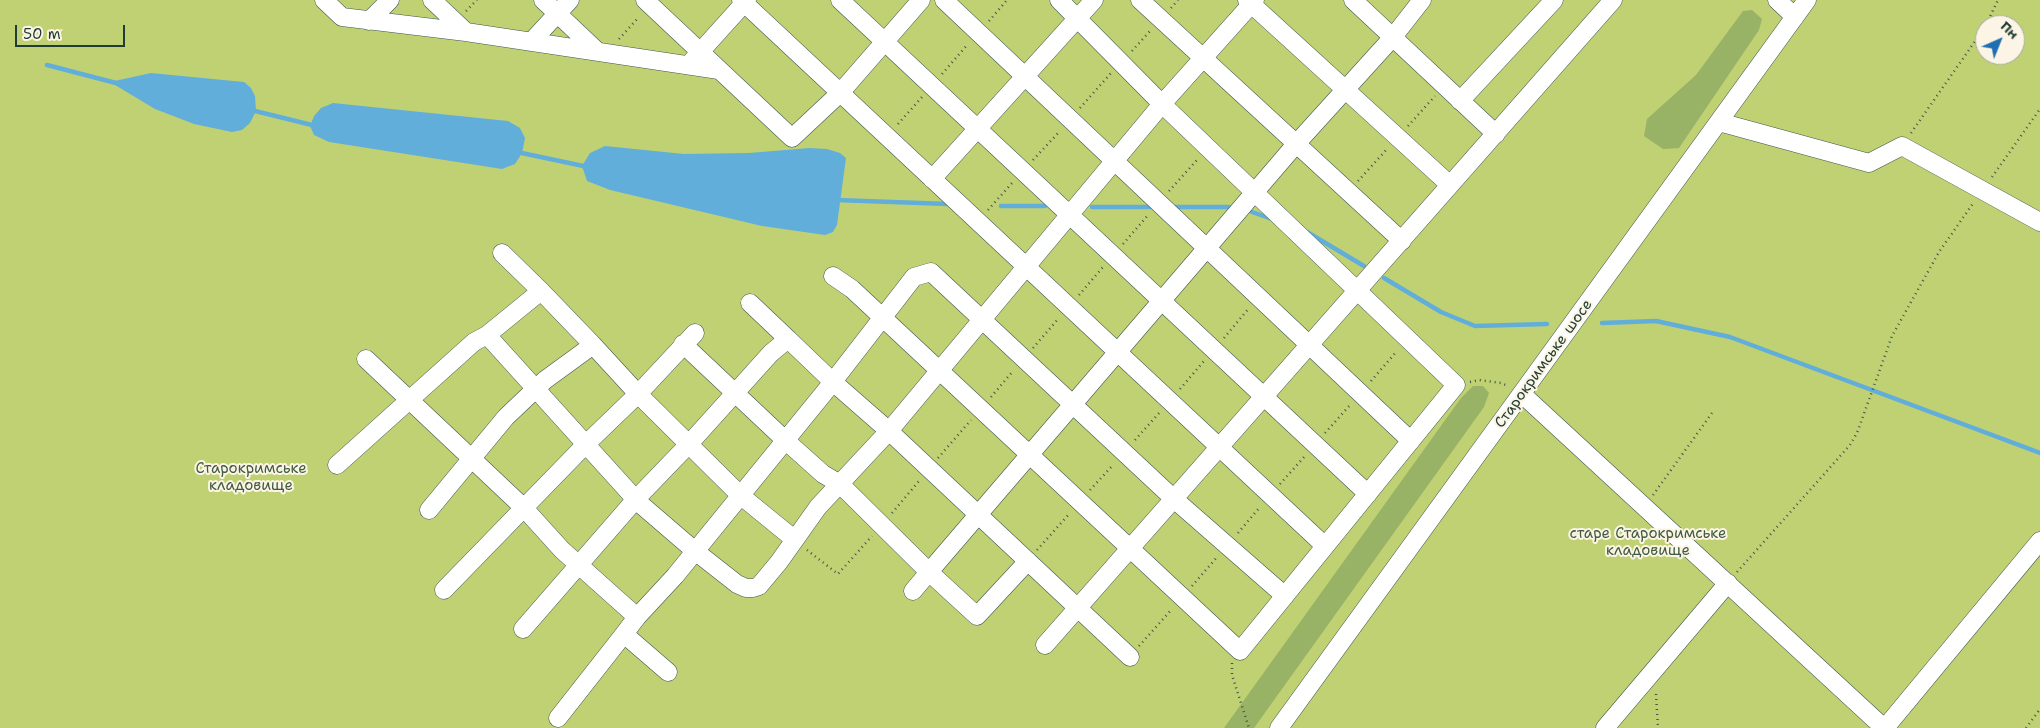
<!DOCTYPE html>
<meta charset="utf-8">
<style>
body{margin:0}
#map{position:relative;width:2040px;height:728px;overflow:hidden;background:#f2ecd3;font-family:"Shantell Sans",sans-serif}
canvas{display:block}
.north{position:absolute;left:1975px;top:15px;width:50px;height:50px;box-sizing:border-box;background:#fcf5e5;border:1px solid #a4ab9e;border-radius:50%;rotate:44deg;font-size:14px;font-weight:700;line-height:20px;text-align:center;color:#1f3d34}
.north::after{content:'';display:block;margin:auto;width:18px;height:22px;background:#1f6fb2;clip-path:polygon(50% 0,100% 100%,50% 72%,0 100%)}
.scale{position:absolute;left:15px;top:25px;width:110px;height:22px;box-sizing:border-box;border:2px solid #1f3d34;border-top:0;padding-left:6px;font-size:15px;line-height:18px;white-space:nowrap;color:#1f3d34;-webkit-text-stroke:4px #fcf5e5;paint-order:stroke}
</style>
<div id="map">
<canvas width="2040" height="728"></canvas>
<div class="north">Пн</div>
<div class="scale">50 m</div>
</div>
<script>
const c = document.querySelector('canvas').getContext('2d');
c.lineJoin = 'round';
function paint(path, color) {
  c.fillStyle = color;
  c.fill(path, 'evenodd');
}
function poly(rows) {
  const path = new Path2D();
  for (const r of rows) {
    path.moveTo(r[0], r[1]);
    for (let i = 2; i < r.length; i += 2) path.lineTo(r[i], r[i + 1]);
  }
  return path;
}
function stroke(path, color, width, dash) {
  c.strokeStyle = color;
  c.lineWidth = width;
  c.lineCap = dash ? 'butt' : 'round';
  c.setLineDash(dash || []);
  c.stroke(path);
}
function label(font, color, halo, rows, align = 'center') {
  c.font = font + ' "Shantell Sans",sans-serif';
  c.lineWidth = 4;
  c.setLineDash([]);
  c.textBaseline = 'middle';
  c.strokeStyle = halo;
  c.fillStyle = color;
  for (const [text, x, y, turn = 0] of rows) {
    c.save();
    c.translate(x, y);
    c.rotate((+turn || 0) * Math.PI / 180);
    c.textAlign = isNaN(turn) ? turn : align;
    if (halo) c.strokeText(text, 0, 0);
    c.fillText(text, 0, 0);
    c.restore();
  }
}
const green = poly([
 [0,0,2040,0,2040,728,0,728],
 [1985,25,2015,25,2015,55,1985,55]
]);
const forest = poly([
 [1752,10,1762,19,1759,30,1679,148,1663,149,1644,136,1647,119,1696,75,1743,11],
 [1473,386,1483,386,1489,393,1484,407,1254,728,1224,728,1461,398]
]);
const water = poly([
 [151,73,244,82,251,88,255,96,256,111,250,123,242,130,232,132,194,124,155,109,110,82],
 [333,103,508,121,520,128,525,138,522,153,515,164,502,169,329,142,314,135,310,126,314,116,321,108],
 [605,146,684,154,749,153,809,148,827,149,840,153,846,158,837,225,833,232,825,235,762,226,610,190,587,181,582,166,590,153]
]);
const stream = poly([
 [47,65,116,83],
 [251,110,316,126],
 [517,152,588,167],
 [836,200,949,204],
 [1001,206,1045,206],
 [1092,207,1150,207],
 [1171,207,1229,207],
 [1252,212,1272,219],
 [1307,232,1364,266],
 [1384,278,1441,312,1475,326,1547,324],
 [1602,323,1656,321,1730,337,2040,453]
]);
const path = poly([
 [1171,8,1178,0],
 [466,11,477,0],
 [989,21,1007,0],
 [1986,25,1998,0],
 [619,39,639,17],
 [1132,51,1150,31],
 [942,74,968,44],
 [1080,108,1111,73],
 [898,124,922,97],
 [1408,126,1435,96],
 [1911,133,1985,27],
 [1033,160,1060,131],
 [1992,177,2040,109],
 [1358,181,1388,148],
 [1169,191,1197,160],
 [988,210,1012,183],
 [1123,244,1149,214],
 [1079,295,1103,267],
 [1224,338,1249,308],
 [1033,348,1059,318],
 [1371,381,1397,351],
 [1470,382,1479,380,1501,383,1508,386],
 [1180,389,1204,361],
 [991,397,1013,371],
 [1325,433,1351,404],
 [1135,440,1160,412],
 [938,458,971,420],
 [1280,484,1305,456],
 [1090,490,1113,465],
 [1653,495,1712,413],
 [892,513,919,481],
 [1238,533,1260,507],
 [807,550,838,574,872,536],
 [1037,550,1070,513],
 [1737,572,1850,445,1857,433,1892,336,1939,252,1974,202],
 [1192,586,1218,556],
 [1139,646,1172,609],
 [1232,663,1232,675,1249,728],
 [1656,694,1658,728],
 [2026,728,2040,709]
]);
const minor = poly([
 [324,0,342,17,466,32,719,70],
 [432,0,466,32],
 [543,0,598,52],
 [645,0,792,138,840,93,921,0],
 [741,0,1325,546],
 [840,0,1368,494],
 [944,0,1411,441],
 [1140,0,1402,241],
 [1247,0,1450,185],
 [1353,0,1496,134],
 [1777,0,1795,17],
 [369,21,390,0],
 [531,42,570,0],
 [692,61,747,0],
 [1460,101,1554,0],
 [1719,122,1869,163,1902,146,2040,222],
 [932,179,1094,0],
 [833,276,852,289,1240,651,1456,385,1162,104,1059,0],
 [541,291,593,345],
 [695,333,638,394,740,495,794,539],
 [487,335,638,502,695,551,737,584,746,588,753,588,759,586,779,562,818,507,889,431,1162,104,1255,0],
 [788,339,833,382,889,431,1130,657],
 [683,344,785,440,823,474,840,484,929,572,913,591],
 [366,359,524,508,562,550,637,617,624,634],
 [1522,394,1884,728],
 [337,465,474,342,487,335,541,291,502,253],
 [429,510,506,417,545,380,593,345,638,394,585,445,444,590],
 [1028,561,977,616,929,572,1296,144,1393,37,1422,0],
 [637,617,675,576,828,388,914,277,931,272,1174,499,1285,596],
 [523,629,636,499,689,444,771,353,788,339,750,303],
 [1045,645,1613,0],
 [558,718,624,634,668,672],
 [1279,728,1807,0],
 [1605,728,1728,583],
 [1885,728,2040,541]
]);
const streetNames = [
 ["Старокримське шосе",1544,364,-54]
];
const parkNames = [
 ["Старокримське",251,469],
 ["кладовище",251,486],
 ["старе Старокримське",1648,534],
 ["кладовище",1648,551]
];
paint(green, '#c0d173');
paint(forest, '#98b365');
paint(water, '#62aedb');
stroke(stream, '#62aedb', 4.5);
stroke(minor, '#3f574c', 19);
stroke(path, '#3f574c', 2.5, [1, 4]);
stroke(minor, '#fff', 18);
label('15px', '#1f3d34', '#fcf5e5', streetNames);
label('15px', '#3f5b41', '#fcf5e5', parkNames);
</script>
